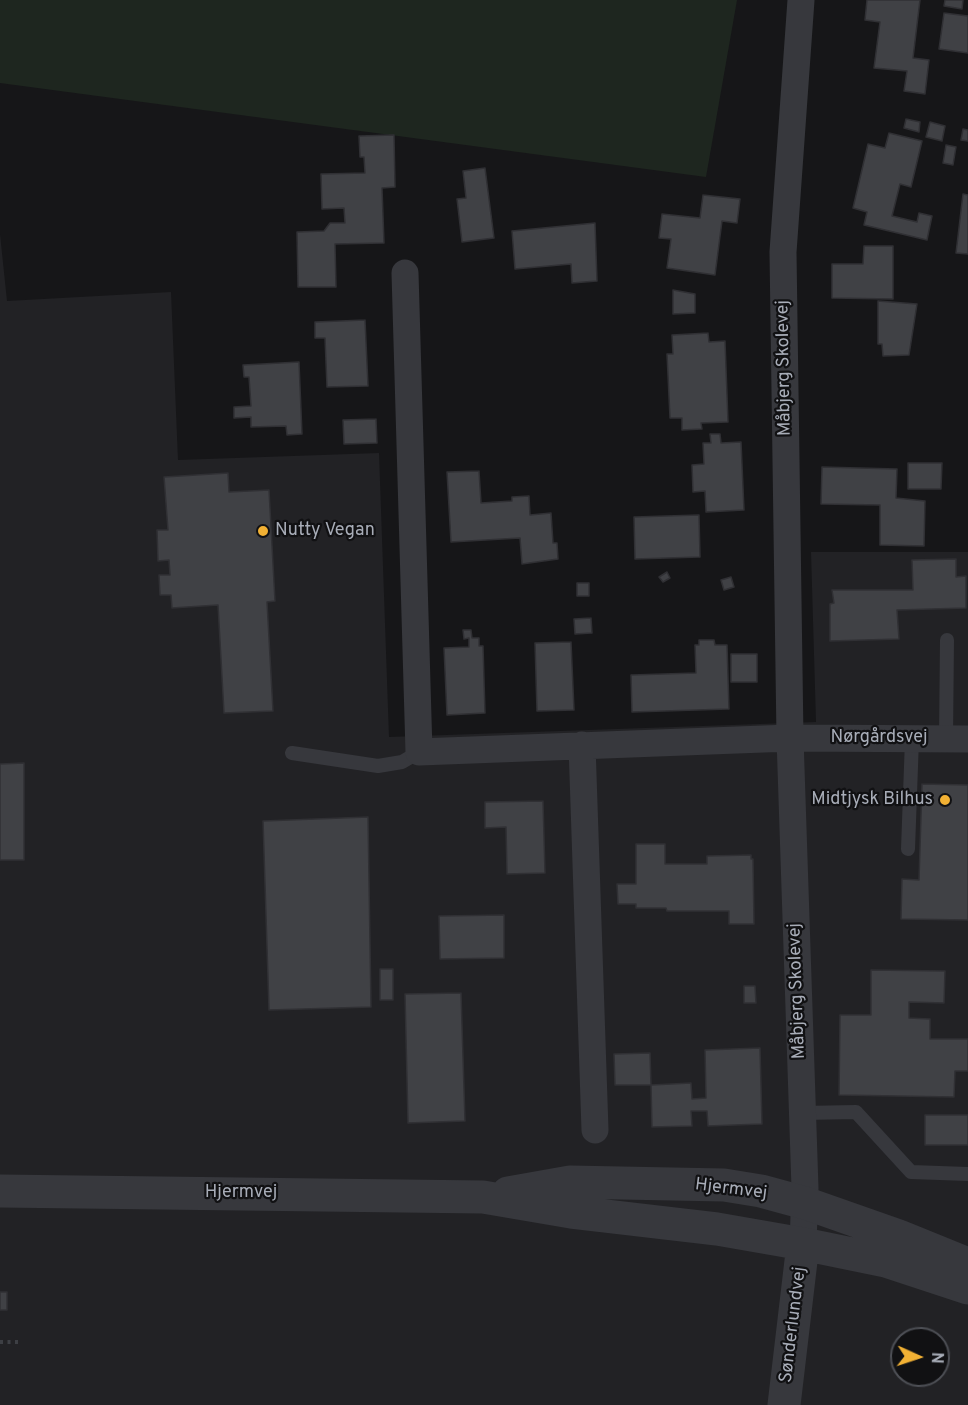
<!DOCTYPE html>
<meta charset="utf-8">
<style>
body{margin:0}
#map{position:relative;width:968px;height:1405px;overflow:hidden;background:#161618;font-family:Overpass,sans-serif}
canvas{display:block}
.north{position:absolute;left:890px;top:1327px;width:60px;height:60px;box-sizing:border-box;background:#111113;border:2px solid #4d4f55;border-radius:50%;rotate:93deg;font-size:16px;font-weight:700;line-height:24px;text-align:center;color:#a8adb8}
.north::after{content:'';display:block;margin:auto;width:21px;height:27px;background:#f2b134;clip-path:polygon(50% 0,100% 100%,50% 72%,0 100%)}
</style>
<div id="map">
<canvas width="968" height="1405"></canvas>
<div class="north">N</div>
</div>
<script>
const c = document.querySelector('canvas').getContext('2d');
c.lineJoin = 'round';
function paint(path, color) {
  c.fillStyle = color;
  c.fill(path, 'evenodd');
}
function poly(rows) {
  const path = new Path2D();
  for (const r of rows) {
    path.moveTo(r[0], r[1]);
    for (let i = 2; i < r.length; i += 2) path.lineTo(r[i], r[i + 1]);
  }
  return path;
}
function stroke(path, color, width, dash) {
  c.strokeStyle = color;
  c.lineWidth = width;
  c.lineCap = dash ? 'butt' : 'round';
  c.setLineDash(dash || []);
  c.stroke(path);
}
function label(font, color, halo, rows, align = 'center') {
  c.font = font + ' Overpass,sans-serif';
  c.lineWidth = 4.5;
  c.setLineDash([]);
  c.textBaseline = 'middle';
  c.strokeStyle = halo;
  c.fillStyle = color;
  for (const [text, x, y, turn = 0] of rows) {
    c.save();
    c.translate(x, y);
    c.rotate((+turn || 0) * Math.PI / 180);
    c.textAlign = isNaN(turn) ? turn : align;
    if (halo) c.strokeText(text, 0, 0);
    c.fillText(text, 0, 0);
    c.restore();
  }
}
const built = poly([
 [0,234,7,301,171,292,178,460,379,453,389,737,816,722,811,552,968,552,968,1405,0,1405],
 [902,1339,938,1339,938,1375,902,1375]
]);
const green = poly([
 [0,0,737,0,706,177,0,83]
]);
const building = poly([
 [867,0,920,0,913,58,929,60,925,94,904,91,907,71,874,68,880,22,865,20,867,0],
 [945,0,963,0,962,9,944,6,945,0],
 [944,13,968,16,968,53,939,49,944,13],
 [906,119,920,122,919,132,904,128,906,119],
 [930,122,945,126,942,141,926,137,930,122],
 [963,129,968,130,968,141,961,140,963,129],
 [889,133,922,141,911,187,900,184,892,216,917,222,919,213,932,216,927,240,864,225,867,212,853,208,868,144,885,148,889,133],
 [394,135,395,187,382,188,384,243,335,244,336,287,298,287,297,232,324,231,330,223,345,223,344,208,322,209,321,174,365,173,364,157,360,157,359,136,394,135],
 [946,145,956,147,953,165,943,163,946,145],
 [485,168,494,238,462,242,457,199,466,198,463,171,485,168],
 [963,194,968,195,968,254,956,253,963,194],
 [703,195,740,199,737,223,722,221,715,275,667,268,671,239,659,238,662,214,700,218,703,195],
 [595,223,597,281,572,283,571,264,515,269,512,231,595,223],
 [864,246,893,246,893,299,832,298,832,264,863,264,864,246],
 [673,290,695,294,695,313,673,314,673,290],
 [878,301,917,304,909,355,883,356,882,344,878,344,878,301],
 [365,320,368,386,327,387,325,338,315,338,315,322,365,320],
 [708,333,709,342,725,341,728,422,701,423,702,429,682,430,682,418,670,418,667,354,673,354,672,335,708,333],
 [299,362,302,434,287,435,286,426,251,427,251,417,234,418,234,407,251,406,249,377,244,377,243,365,299,362],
 [376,419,377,443,344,444,343,420,376,419],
 [710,434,720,434,721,443,741,442,744,510,706,512,705,491,693,492,692,465,704,464,703,443,711,443,710,434],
 [908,463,942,463,941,489,908,489,908,463],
 [822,467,897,469,896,498,925,501,924,546,880,545,880,505,821,504,822,467],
 [479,471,481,503,512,501,512,497,529,496,530,515,551,513,553,543,557,543,558,559,522,564,520,538,451,542,447,472,479,471],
 [228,473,229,492,269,490,275,601,267,602,273,711,224,713,218,605,172,608,171,595,160,595,159,575,170,575,169,560,158,561,157,530,168,530,164,477,228,473],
 [699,515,700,557,635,559,634,517,699,515],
 [956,559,956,577,966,576,966,608,897,610,899,639,830,641,830,604,834,603,832,590,913,590,912,560,956,559],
 [667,572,670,578,663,582,659,577,667,572],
 [731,577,734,587,724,590,721,580,731,577],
 [577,583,589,583,589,596,577,596,577,583],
 [591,618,592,633,575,634,574,619,591,618],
 [463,630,471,630,472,638,479,638,479,646,483,646,485,713,447,715,444,648,469,647,469,638,464,639,463,630],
 [699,640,714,640,715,645,727,645,729,709,632,712,631,675,696,673,695,645,699,645,699,640],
 [571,642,574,710,537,711,535,643,571,642],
 [731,654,757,654,757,682,731,682,731,654],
 [24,763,24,860,0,860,0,764,24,763],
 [922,784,968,785,968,920,901,919,902,879,919,880,922,784],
 [543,801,545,873,507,874,506,827,485,828,485,802,543,801],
 [368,817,371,1007,269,1010,263,821,368,817],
 [636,844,665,844,665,864,707,864,707,856,751,855,751,859,753,859,754,924,729,924,729,911,667,911,666,908,636,908,636,904,618,904,617,884,636,884,636,844],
 [504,915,504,958,440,959,439,916,504,915],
 [380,969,393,969,393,1000,380,1000,380,969],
 [871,970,945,971,944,1003,909,1002,909,1018,930,1019,930,1039,968,1039,968,1071,955,1071,954,1097,839,1095,840,1015,871,1015,871,970],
 [744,986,755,986,756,1003,744,1003,744,986],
 [461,993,465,1121,408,1123,405,994,461,993],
 [760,1048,762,1124,708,1126,707,1111,691,1111,692,1126,652,1127,651,1085,691,1083,692,1099,706,1098,705,1050,760,1048],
 [650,1053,651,1085,615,1085,614,1054,650,1053],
 [925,1115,968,1115,968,1145,925,1145,925,1115],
 [0,1292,7,1292,7,1310,0,1310,0,1292]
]);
const path = poly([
 [0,1342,20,1342]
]);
const service = poly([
 [946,739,947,640],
 [292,753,378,766,402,762,419,752],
 [908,849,912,739],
 [802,1113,856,1112,911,1172,968,1174]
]);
const minor = poly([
 [801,0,783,252,790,738,805,1188,803,1244],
 [405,273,419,752,790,738,968,739],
 [582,745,595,1130]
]);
const tertiary = poly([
 [0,1191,483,1197,571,1212,717,1229,803,1244,886,1261,968,1288],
 [508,1193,570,1182,724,1185,761,1191,805,1203,899,1236,968,1264],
 [784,1405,803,1244]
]);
const markers = [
 [263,531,6,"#f2b134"],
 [945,800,6,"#f2b134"]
];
const streetNames = [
 ["Måbjerg Skolevej",785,368,-91],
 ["Nørgårdsvej",879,738],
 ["Måbjerg Skolevej",798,991,-92],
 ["Hjermvej",731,1190,7],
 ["Hjermvej",241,1193],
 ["Sønderlundvej",794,1325,-83]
];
const poiNames = [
 ["Nutty Vegan",275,531],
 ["Midtjysk Bilhus",933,800,"right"]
];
paint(built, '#222225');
paint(green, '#1e261f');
paint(building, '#404145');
stroke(building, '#303034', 1.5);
stroke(path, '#3d3f44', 4, [3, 4.5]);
stroke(service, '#37383d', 14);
stroke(minor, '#37383d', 27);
stroke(tertiary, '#37383d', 33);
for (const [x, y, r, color] of markers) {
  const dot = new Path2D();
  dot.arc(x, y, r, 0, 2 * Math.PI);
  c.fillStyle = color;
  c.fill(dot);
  stroke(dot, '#111113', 2);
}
label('18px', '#a8adb8', '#111113', streetNames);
label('18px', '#a8adb8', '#111113', poiNames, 'left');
</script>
